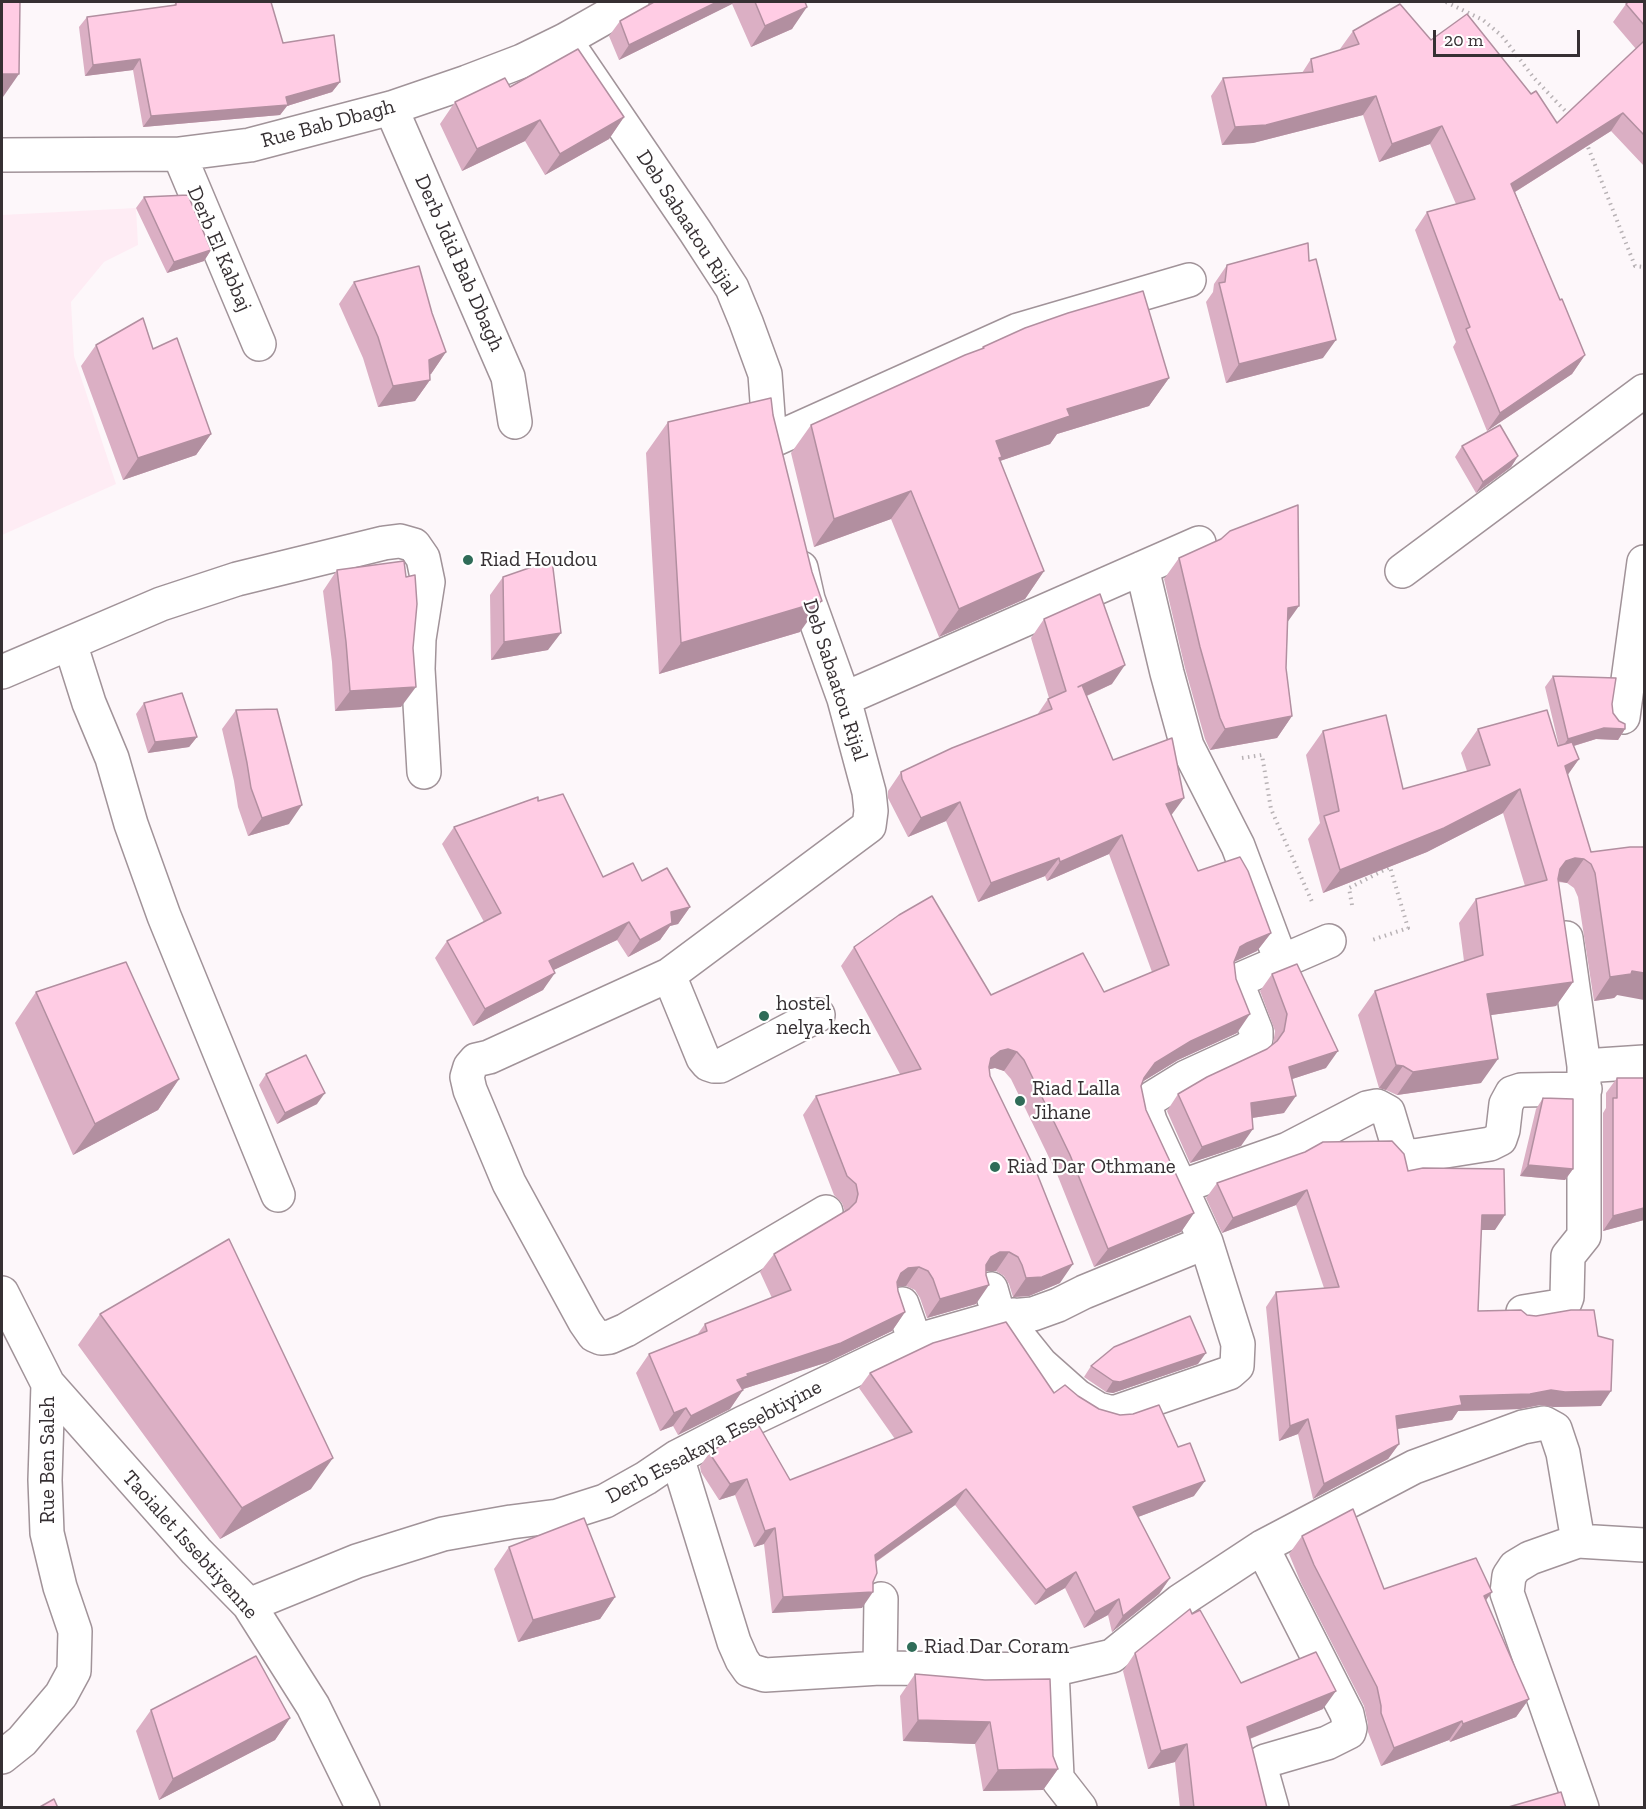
<!DOCTYPE html>
<style>
body{margin:0}
#map{position:relative;width:1646px;height:1809px;overflow:hidden;background:#fdf7fa;font-family:"Zilla Slab",serif}
canvas{display:block}
.frame{position:absolute;inset:0;border:3px solid #363033;pointer-events:none}
.scale{position:absolute;left:1433px;top:30px;width:147px;height:27px;box-sizing:border-box;border:3px solid #363033;border-top:0;padding-left:8px;font-size:18px;line-height:21px;white-space:nowrap;color:#363033;-webkit-text-stroke:4px #fff;paint-order:stroke}
</style>
<div id="map">
<canvas width="1646" height="1809"></canvas>
<div class="frame"></div>
<div class="scale">20 m</div>
</div>
<script>
const c = document.querySelector('canvas').getContext('2d');
c.lineJoin = 'round';
function paint(path, color) {
  c.fillStyle = color;
  c.fill(path, 'evenodd');
}
function poly(rows) {
  const path = new Path2D();
  for (const r of rows) {
    path.moveTo(r[0], r[1]);
    for (let i = 2; i < r.length; i += 2) path.lineTo(r[i], r[i + 1]);
  }
  return path;
}
function stroke(path, color, width, dash) {
  c.strokeStyle = color;
  c.lineWidth = width;
  c.lineCap = dash ? 'butt' : 'round';
  c.setLineDash(dash || []);
  c.stroke(path);
}
function label(font, color, halo, rows, align = 'center') {
  c.font = font + ' "Zilla Slab",serif';
  c.lineWidth = 4.5;
  c.setLineDash([]);
  c.textBaseline = 'middle';
  c.strokeStyle = halo;
  c.fillStyle = color;
  for (const [text, x, y, turn = 0] of rows) {
    c.save();
    c.translate(x, y);
    c.rotate((+turn || 0) * Math.PI / 180);
    c.textAlign = isNaN(turn) ? turn : align;
    if (halo) c.strokeText(text, 0, 0);
    c.fillText(text, 0, 0);
    c.restore();
  }
}
const built = poly([
 [136,208,138,245,104,262,71,302,74,356,116,484,2,535,2,215]
]);
const path = poly([
 [1446,2,1483,20,1502,36,1534,78,1569,115],
 [1586,142,1635,266,1644,267],
 [1242,758,1262,755,1271,809,1313,904],
 [1352,905,1349,888,1390,867,1408,928,1372,940]
]);
const minor = poly([
 [565,40,695,231,732,288,746,322,765,374,770,443],
 [391,108,508,377,515,422],
 [179,154,259,344],
 [2,155,179,154,250,145,391,108,467,82,522,61,565,40,632,2],
 [769,442,1018,330,1189,280],
 [801,568,808,599,844,699,869,792,871,811,869,826,669,975,489,1057,476,1060,470,1067,467,1077,470,1090,509,1183,585,1322,594,1335,601,1338,610,1337,626,1330,826,1212],
 [1142,568,1167,673,1187,746,1238,846,1281,961],
 [1402,571,1644,391],
 [70,643,89,703,112,758,131,824,164,916,278,1195],
 [2,672,161,604,237,579,384,543,400,541,414,545,423,558,428,582,419,639,418,669,424,772],
 [844,699,1199,543],
 [1623,717,1644,562],
 [669,975,703,1058,708,1064,714,1066,720,1066,818,1015],
 [1584,1066,1644,1062],
 [1180,1187,1288,1149,1367,1108,1377,1106,1388,1112,1399,1149,1405,1155,1414,1156,1490,1144,1500,1139,1503,1130,1506,1104,1512,1093,1521,1090,1585,1089],
 [991,1289,999,1317],
 [2,1293,48,1384,196,1551,249,1605,313,1706,363,1808],
 [902,1304,915,1341],
 [1523,1312,1560,1306,1565,1302,1567,1297,1568,1256,1584,1236,1584,1066,1566,938],
 [1013,1315,1020,1338,1041,1364,1077,1396,1098,1409,1109,1412,1116,1412,1229,1373,1237,1366,1238,1344,1206,1242,1150,1121,1146,1107,1152,1098,1186,1077,1247,1049,1253,1044,1256,1039,1256,1031,1241,993,1239,986,1241,979,1329,941],
 [677,1457,734,1642,742,1660,749,1670,765,1675,880,1668,1052,1670,1112,1656,1180,1601,1262,1547,1414,1467,1523,1427,1544,1423,1555,1429,1563,1453,1578,1541],
 [1262,1547,1347,1714,1350,1728,1349,1732,1327,1743,1265,1761,1262,1763,1261,1769,1272,1808],
 [249,1605,357,1561,443,1534,511,1522,558,1516,605,1501,646,1478,677,1457,743,1423,915,1341,999,1317,1033,1314,1058,1305,1084,1292,1206,1242],
 [880,1668,881,1599],
 [1052,1670,1057,1776,1059,1781,1080,1808],
 [2,1757,22,1741,61,1695,74,1671,75,1631,60,1587,47,1533,45,1480,48,1384],
 [1582,1808,1507,1593,1509,1576,1515,1567,1530,1558,1578,1541,1644,1545]
]);
const wall = poly([
 [176,2,283,43,340,82,332,92,287,106,280,115,143,127,133,70,85,76,79,27,87,17,174,5],
 [650,2,805,2,792,29,751,47,732,4,619,60,609,36,620,21,650,4],
 [1644,2,1644,166,1611,131,1515,192,1560,300,1585,355,1572,374,1487,431,1453,347,1456,342,1415,230,1427,212,1456,204,1430,144,1379,162,1363,115,1253,143,1222,145,1211,96,1223,78,1302,73,1311,59,1341,50,1340,49,1353,31,1431,40,1531,94,1557,123,1636,49,1613,22,1626,4],
 [510,87,624,117,609,139,545,175,525,141,462,171,440,124,455,102],
 [144,197,211,250,204,261,167,273,136,208],
 [1309,261,1323,358,1226,383,1206,302,1213,292,1214,284,1227,265],
 [354,282,446,352,431,374,430,374,430,380,415,401,378,407,363,358,339,304],
 [96,345,153,349,211,434,196,455,123,480,81,366],
 [983,347,1169,378,1149,406,1057,434,1050,444,1000,461,1044,571,1025,599,939,637,891,519,814,547,791,453,811,425,982,349],
 [773,415,800,632,659,674,646,453,668,422],
 [1462,446,1518,456,1511,467,1476,493,1455,457],
 [1179,558,1288,622,1286,668,1292,716,1277,738,1210,750,1205,739,1185,668,1164,579],
 [337,570,406,577,401,707,335,711,332,662,323,591],
 [503,577,548,650,491,660,490,595],
 [1044,619,1112,684,1087,696,1113,760,1171,815,1198,871,1271,933,1257,951,1234,961,1237,1033,1178,1060,1142,1082,1141,1086,1146,1110,1194,1213,1181,1232,1094,1267,1057,1174,1011,1079,1004,1071,995,1068,989,1069,990,1076,1060,1283,1029,1296,1013,1297,1009,1284,1004,1276,996,1271,986,1271,976,1304,927,1318,920,1298,915,1290,906,1286,897,1286,898,1291,905,1312,892,1331,828,1362,743,1389,730,1409,678,1435,673,1426,660,1431,636,1373,649,1354,697,1335,705,1324,772,1298,760,1272,774,1254,845,1212,842,1203,834,1195,803,1115,816,1096,900,1074,841,966,854,947,991,995,1104,992,1152,972,1109,854,1047,881,1045,876,978,902,946,821,908,837,888,798,888,791,901,772,1037,715,1048,699,1049,698,1031,638],
 [1553,676,1612,704,1613,713,1625,729,1618,740,1596,739,1574,746,1579,759,1567,775,1591,852,1630,847,1617,995,1614,998,1594,1001,1578,897,1574,888,1567,883,1558,882,1573,982,1556,1006,1491,1015,1481,1083,1397,1095,1386,1090,1379,1088,1358,1015,1375,991,1464,961,1459,923,1476,899,1525,886,1503,813,1427,852,1323,893,1308,839,1320,823,1306,755,1323,731,1403,789,1467,771,1461,753,1478,729,1559,746,1545,687],
 [144,703,197,737,189,747,148,753,136,714],
 [236,710,289,824,248,836,238,807,234,781,222,729],
 [538,801,603,877,642,881,690,907,678,924,670,926,660,940,628,957,617,940,553,970,543,990,473,1026,435,958,447,941,484,922,442,844,454,827],
 [1272,974,1326,1068,1292,1079,1284,1113,1252,1118,1241,1146,1190,1163,1167,1111,1178,1094,1267,1049,1273,1044,1275,1031,1260,991],
 [36,992,179,1079,158,1110,73,1155,15,1023],
 [266,1074,317,1104,277,1124,259,1085],
 [1617,1078,1644,1220,1603,1231,1603,1113,1606,1108,1606,1093],
 [1543,1098,1573,1169,1565,1180,1520,1176,1536,1109],
 [1408,1171,1495,1230,1481,1230,1478,1311,1601,1406,1554,1407,1540,1405,1520,1409,1458,1411,1452,1420,1397,1429,1399,1444,1388,1459,1313,1499,1298,1434,1279,1441,1266,1307,1276,1292,1324,1288,1296,1205,1222,1233,1206,1198,1217,1183],
 [100,1314,311,1489,220,1539,78,1345],
 [1198,1364,1113,1393,1106,1392,1084,1377,1091,1366],
 [870,1373,1054,1393,1194,1496,1138,1517,1170,1578,1159,1594,1112,1632,1108,1615,1084,1628,1065,1588,1035,1605,955,1505,876,1562,862,1608,772,1613,764,1544,754,1547,735,1495,719,1500,701,1472,700,1466,711,1451,790,1480,895,1439,859,1388],
 [1302,1536,1384,1589,1486,1601,1529,1699,1516,1717,1450,1742,1449,1740,1381,1766,1368,1732,1368,1724,1364,1706,1301,1583,1289,1554],
 [509,1547,615,1597,600,1619,518,1642,494,1569],
 [1192,1614,1241,1683,1323,1709,1250,1739,1267,1808,1180,1808,1175,1762,1148,1769,1123,1671,1135,1653],
 [915,1674,1053,1756,1058,1769,1043,1790,983,1791,975,1744,903,1741,900,1696],
 [151,1710,290,1718,275,1740,159,1800,136,1731]
]);
const shadedWall = poly([
 [717,2,734,2,732,4,619,60,629,45],
 [807,7,792,29,751,47,765,26],
 [140,59,133,70,85,76,93,65],
 [2,74,19,74,3,97,2,97],
 [340,82,332,92,287,106,280,115,143,127,151,116,286,97],
 [1376,96,1363,115,1253,143,1222,145,1235,127],
 [1623,113,1611,131,1499,202,1511,184],
 [624,117,609,139,545,175,560,154],
 [540,120,525,141,462,171,477,149],
 [1442,126,1430,144,1379,162,1392,144],
 [211,250,204,261,167,273,174,262],
 [1336,340,1323,358,1226,383,1239,364],
 [446,352,431,374,414,381,429,360],
 [1585,355,1572,374,1487,431,1500,413],
 [1169,378,1149,406,1057,434,1050,444,1000,461,996,441,1067,409],
 [430,380,415,401,378,407,393,386],
 [211,434,196,455,123,480,138,458],
 [1518,456,1511,467,1476,493,1483,482],
 [911,491,891,519,814,547,834,519],
 [1044,571,1025,599,939,637,959,609],
 [822,601,800,632,659,674,681,643],
 [1299,606,1284,627,1288,608],
 [561,633,548,650,491,660,504,642],
 [1125,665,1112,684,1064,706,1078,687],
 [416,687,401,707,335,711,350,691],
 [1292,716,1277,738,1210,750,1225,729],
 [1604,728,1625,729,1618,740,1596,739,1560,750,1568,739],
 [197,737,189,747,148,753,155,742],
 [1579,759,1562,783,1565,766],
 [1520,789,1503,813,1427,852,1323,893,1340,870],
 [1184,798,1170,817,1166,804],
 [960,802,946,821,908,837,921,818],
 [302,805,289,824,248,836,262,818],
 [1122,835,1109,854,1047,881,1060,862],
 [1059,858,1045,876,978,902,991,883],
 [1575,858,1584,859,1567,883,1558,881,1543,893,1566,861],
 [690,907,678,924,670,926,660,940,628,957,640,940,671,912],
 [629,922,617,940,537,978,549,961],
 [1271,933,1257,951,1234,962,1240,947,1247,943],
 [1632,971,1644,973,1644,1000,1617,995,1614,998,1594,1001,1610,977],
 [555,973,543,990,473,1026,485,1009],
 [1573,982,1556,1006,1470,1018,1487,994],
 [1250,1014,1237,1033,1178,1060,1142,1082,1144,1078,1155,1063,1191,1041],
 [1008,1049,1017,1052,1004,1071,995,1068,986,1070,991,1058,1000,1051],
 [1338,1051,1326,1068,1277,1084,1289,1067],
 [1498,1059,1481,1083,1397,1095,1413,1072],
 [1396,1065,1403,1066,1386,1090,1379,1088],
 [179,1079,158,1110,73,1155,95,1124],
 [325,1093,317,1104,277,1124,285,1113],
 [1296,1096,1284,1113,1239,1120,1251,1103],
 [1253,1129,1241,1146,1190,1163,1202,1147],
 [1528,1165,1573,1169,1565,1180,1520,1176],
 [1307,1190,1296,1205,1222,1233,1233,1218],
 [1644,1208,1644,1220,1603,1231,1613,1216],
 [1194,1213,1181,1232,1094,1267,1108,1249],
 [1482,1215,1505,1215,1495,1230,1471,1230],
 [1000,1252,1009,1252,996,1271,986,1271,978,1276,991,1257],
 [1073,1264,1060,1283,1029,1296,1013,1297,1026,1278],
 [919,1267,906,1286,895,1287,901,1273,908,1268],
 [989,1285,976,1304,927,1318,940,1299],
 [905,1312,892,1331,828,1362,737,1391,743,1390,730,1409,678,1435,691,1416,747,1374],
 [1206,1353,1198,1364,1113,1393,1106,1392,1113,1381],
 [1551,1390,1611,1391,1601,1406,1554,1407,1540,1405,1520,1409,1458,1411,1452,1420,1385,1431,1396,1416,1460,1396],
 [686,1408,673,1426,660,1431,674,1413],
 [1308,1419,1298,1434,1279,1441,1290,1426],
 [1399,1444,1388,1459,1313,1499,1324,1484],
 [333,1458,311,1489,220,1539,242,1508],
 [747,1479,735,1495,719,1500,730,1484],
 [1205,1481,1194,1496,1122,1523,1133,1507],
 [966,1489,955,1505,864,1570,875,1555],
 [775,1528,764,1544,754,1547,765,1531],
 [1076,1572,1065,1588,1035,1605,1046,1590],
 [1170,1578,1159,1594,1112,1632,1123,1616],
 [873,1592,862,1608,772,1613,783,1597],
 [1492,1592,1479,1610,1484,1596],
 [615,1597,600,1619,518,1642,533,1620],
 [1119,1599,1108,1615,1084,1628,1095,1612],
 [1336,1691,1323,1709,1234,1745,1247,1727],
 [1529,1699,1516,1717,1450,1742,1463,1724],
 [290,1718,275,1740,159,1800,173,1779],
 [918,1720,990,1722,975,1744,903,1741],
 [1462,1721,1449,1740,1381,1766,1394,1748],
 [1187,1744,1175,1762,1148,1769,1161,1751],
 [1058,1769,1043,1790,983,1791,998,1770]
]);
const building = poly([
 [2,2,20,2,19,74,2,74,2,2],
 [176,2,271,2,283,43,334,35,340,82,286,97,288,105,151,116,140,59,93,65,87,17,176,5,176,2],
 [654,2,717,2,629,45,620,21,654,2],
 [755,2,805,2,807,7,765,26,755,2],
 [1628,2,1644,2,1644,25,1626,4,1628,2],
 [1400,4,1431,40,1467,14,1531,94,1536,91,1557,123,1644,41,1644,135,1623,113,1511,184,1560,300,1562,299,1585,355,1500,413,1466,329,1470,327,1427,212,1475,199,1442,126,1392,144,1376,96,1266,125,1235,127,1223,78,1313,72,1311,59,1359,44,1353,31,1400,4],
 [578,49,624,117,560,154,540,120,477,149,455,102,505,78,510,87,578,49],
 [188,195,211,250,174,262,144,197,188,195],
 [1308,243,1309,261,1316,259,1336,340,1239,364,1219,283,1225,282,1227,265,1308,243],
 [419,266,432,313,446,352,429,360,430,380,393,386,378,337,354,282,419,266],
 [1143,291,1169,378,1067,409,1070,416,996,441,1002,457,999,458,1044,571,959,609,911,491,834,519,811,425,965,355,984,348,983,347,1025,328,1068,313,1143,291],
 [143,318,153,349,177,338,211,434,138,458,96,345,143,318],
 [771,398,773,415,812,572,822,601,681,643,668,422,771,398],
 [1500,425,1518,456,1483,482,1462,446,1500,425],
 [1298,505,1299,606,1288,608,1286,668,1292,716,1225,729,1220,718,1200,647,1179,558,1221,539,1230,531,1298,505],
 [552,560,561,633,504,642,503,577,552,560],
 [404,561,406,577,415,575,417,604,413,648,416,687,350,691,346,642,337,570,404,561],
 [1100,594,1125,665,1078,687,1082,685,1113,760,1172,738,1184,798,1166,804,1198,871,1240,857,1248,871,1271,933,1247,943,1240,947,1234,962,1236,979,1250,1014,1191,1041,1155,1063,1144,1078,1141,1086,1146,1110,1194,1213,1108,1249,1070,1155,1024,1060,1017,1052,1008,1049,1000,1051,991,1058,989,1067,990,1076,1036,1171,1073,1264,1042,1277,1026,1278,1022,1265,1018,1257,1009,1252,1000,1252,991,1257,986,1265,986,1275,989,1285,940,1299,933,1279,928,1271,919,1267,908,1268,901,1273,897,1282,898,1291,905,1312,841,1343,747,1374,748,1376,737,1380,743,1390,691,1416,686,1408,674,1413,649,1354,707,1331,705,1324,791,1290,774,1254,849,1209,856,1202,858,1194,856,1184,847,1176,816,1096,921,1069,854,947,899,915,932,896,991,995,1083,953,1104,992,1169,965,1122,835,1060,862,1059,858,991,883,960,802,921,818,902,779,901,772,952,748,1052,709,1048,699,1066,691,1044,619,1100,594],
 [1553,676,1616,678,1612,704,1613,713,1619,721,1625,724,1625,729,1604,728,1568,739,1553,676],
 [182,693,197,737,155,742,144,703,182,693],
 [277,709,302,805,262,818,251,788,247,763,236,710,277,709],
 [1547,710,1558,746,1572,742,1579,759,1565,766,1591,852,1630,847,1644,847,1644,973,1632,971,1631,974,1610,977,1595,873,1591,864,1584,859,1575,858,1566,861,1560,869,1558,879,1573,982,1487,994,1498,1059,1413,1072,1403,1066,1396,1065,1375,991,1483,955,1476,899,1547,880,1520,789,1444,828,1340,870,1324,816,1339,811,1323,731,1386,715,1403,789,1490,765,1478,729,1547,710],
 [563,794,603,877,633,863,642,881,667,868,690,907,671,912,672,923,640,940,629,922,549,961,555,973,485,1009,447,941,501,913,454,827,538,797,538,801,563,794],
 [126,962,179,1079,95,1124,36,992,126,962],
 [1297,964,1338,1051,1289,1067,1296,1096,1251,1103,1253,1129,1202,1147,1178,1094,1207,1077,1267,1049,1277,1041,1284,1031,1287,1014,1272,974,1297,964],
 [306,1055,325,1093,285,1113,266,1074,306,1055],
 [1617,1078,1644,1078,1644,1208,1613,1216,1613,1098,1617,1098,1617,1078],
 [1543,1098,1573,1099,1573,1169,1528,1165,1543,1098],
 [1392,1141,1404,1154,1408,1171,1423,1168,1504,1169,1505,1215,1482,1215,1478,1311,1521,1310,1527,1315,1536,1316,1571,1310,1594,1310,1598,1336,1613,1340,1611,1391,1565,1392,1551,1390,1530,1394,1460,1396,1462,1405,1396,1416,1399,1444,1324,1484,1308,1419,1290,1426,1276,1292,1339,1287,1307,1190,1233,1218,1217,1183,1305,1152,1323,1142,1392,1141],
 [229,1239,333,1458,242,1508,100,1314,229,1239],
 [1190,1316,1206,1353,1120,1382,1113,1381,1091,1366,1114,1347,1190,1316],
 [1006,1322,1054,1393,1065,1385,1078,1396,1099,1409,1120,1415,1133,1414,1159,1405,1178,1447,1190,1443,1205,1481,1133,1507,1170,1578,1123,1616,1119,1599,1095,1612,1076,1572,1046,1590,966,1489,875,1555,877,1573,873,1582,873,1592,783,1597,775,1528,765,1531,747,1479,730,1484,712,1457,711,1451,759,1426,790,1480,912,1432,870,1373,933,1343,1006,1322],
 [1353,1509,1384,1589,1476,1558,1492,1592,1484,1596,1529,1699,1463,1724,1462,1721,1394,1748,1381,1713,1381,1706,1377,1687,1314,1565,1302,1536,1353,1509],
 [584,1518,615,1597,533,1620,509,1547,584,1518],
 [1190,1609,1192,1614,1200,1610,1241,1683,1316,1652,1336,1691,1247,1727,1267,1808,1194,1808,1187,1744,1161,1751,1135,1653,1190,1609],
 [256,1656,290,1718,173,1779,151,1710,256,1656],
 [915,1674,985,1680,1050,1679,1053,1756,1058,1769,998,1770,990,1722,918,1720,915,1674],
 [1561,1792,1566,1808,1505,1808,1561,1792],
 [54,1799,58,1808,38,1808,54,1799]
]);
const markers = [
 [468,560,6,"#2f6c58"],
 [764,1016,6,"#2f6c58"],
 [1020,1101,6,"#2f6c58"],
 [995,1167,6,"#2f6c58"],
 [912,1647,6,"#2f6c58"]
];
const streetNames = [
 ["Rue Bab Dbagh",328,124,-15],
 ["Deb Sabaatou Rijal",687,223,57],
 ["Derb El Kabbaj",219,249,67],
 ["Derb Jdid Bab Dbagh",459,263,66],
 ["Deb Sabaatou Rijal",835,680,72],
 ["Derb Essakaya Essebtiyine",714,1442,-28],
 ["Rue Ben Saleh",48,1460,-90],
 ["Taoialet Issebtiyenne",190,1545,48]
];
const poiNames = [
 ["Riad Houdou",480,560],
 ["hostel",776,1004],
 ["nelya kech",776,1028],
 ["Riad Lalla",1032,1089],
 ["Jihane",1032,1113],
 ["Riad Dar Othmane",1007,1167],
 ["Riad Dar Coram",924,1647]
];
paint(built, '#feecf4');
stroke(minor, '#a19399', 36);
stroke(path, '#b8b2b5', 4, [1.5, 4.5]);
stroke(minor, '#fff', 33);
paint(wall, '#dbafc4');
paint(shadedWall, '#b28fa0');
paint(building, '#ffcce4');
stroke(building, '#b28fa0', 1.5);
for (const [x, y, r, color] of markers) {
  const dot = new Path2D();
  dot.arc(x, y, r, 0, 2 * Math.PI);
  c.fillStyle = color;
  c.fill(dot);
  stroke(dot, '#fff', 2);
}
label('21px', '#363033', '#fff', streetNames);
label('21px', '#363033', '#fff', poiNames, 'left');
</script>
